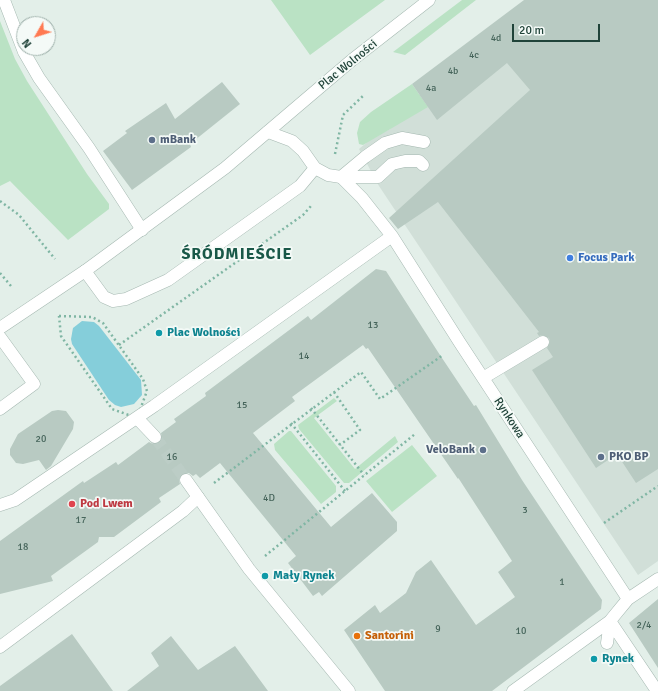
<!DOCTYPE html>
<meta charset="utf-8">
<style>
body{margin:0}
#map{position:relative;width:658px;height:691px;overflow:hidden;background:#e3efe9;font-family:Signika,sans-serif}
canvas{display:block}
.north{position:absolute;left:16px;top:16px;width:40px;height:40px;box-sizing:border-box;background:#f4faf7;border:1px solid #9fb1ab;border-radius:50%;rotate:231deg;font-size:11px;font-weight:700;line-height:16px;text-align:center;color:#204339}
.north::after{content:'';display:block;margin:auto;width:14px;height:18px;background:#ff7951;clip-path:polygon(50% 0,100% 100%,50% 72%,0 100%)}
.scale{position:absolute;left:512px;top:24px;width:88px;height:18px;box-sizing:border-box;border:2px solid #204339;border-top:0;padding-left:5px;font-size:12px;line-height:14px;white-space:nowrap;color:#204339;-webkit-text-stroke:3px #f4faf7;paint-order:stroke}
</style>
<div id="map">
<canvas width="658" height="691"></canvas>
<div class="north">N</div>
<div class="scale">20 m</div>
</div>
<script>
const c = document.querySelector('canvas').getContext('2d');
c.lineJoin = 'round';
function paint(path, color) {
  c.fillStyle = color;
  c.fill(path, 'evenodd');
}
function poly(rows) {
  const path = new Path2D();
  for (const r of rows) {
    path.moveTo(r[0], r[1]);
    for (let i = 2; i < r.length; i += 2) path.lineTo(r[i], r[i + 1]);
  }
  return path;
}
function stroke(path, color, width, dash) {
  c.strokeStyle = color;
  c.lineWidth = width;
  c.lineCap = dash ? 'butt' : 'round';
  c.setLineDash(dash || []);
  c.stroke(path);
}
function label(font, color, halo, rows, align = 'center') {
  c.font = font + ' Signika,sans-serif';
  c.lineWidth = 3.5;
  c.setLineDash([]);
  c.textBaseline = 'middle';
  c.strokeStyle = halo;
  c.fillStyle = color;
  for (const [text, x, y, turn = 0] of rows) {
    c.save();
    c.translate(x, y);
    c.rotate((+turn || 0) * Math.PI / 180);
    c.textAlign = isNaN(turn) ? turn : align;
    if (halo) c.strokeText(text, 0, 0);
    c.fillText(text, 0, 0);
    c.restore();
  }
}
const built = poly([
 [658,0,658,561,638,575,379,186,359,149,372,138,390,129,455,53,500,19]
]);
const green = poly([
 [271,0,385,0,310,55],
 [462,0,476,0,405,55,393,52],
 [0,21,15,59,27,81,87,174,109,204,109,209,68,240,10,181,0,186],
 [412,84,428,107,363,145,359,144,357,133,360,122,371,112],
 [334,398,337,401,314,418,355,469,395,436,398,442,349,483,344,483,299,429,298,425],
 [289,431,291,431,336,486,336,492,321,504,275,450,274,444],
 [412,445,437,476,392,512,366,481]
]);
const water = poly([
 [82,321,94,322,99,326,141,380,142,395,134,404,121,407,115,405,109,400,72,344,71,339,73,328]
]);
const building = poly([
 [524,0,658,0,658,469,636,483,617,454,596,468,532,370,553,357,547,348,550,342,549,338,543,335,539,336,537,333,539,332,438,202,398,229,389,218,530,90,507,63,437,120,412,84],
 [222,82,240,104,190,144,191,147,132,190,103,151,127,133,125,131,166,103,175,119],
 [376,269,386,271,438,352,474,406,476,405,522,480,602,600,601,609,492,691,385,691,344,630,375,605,380,613,406,593,416,572,431,560,476,625,515,597,498,572,512,561,459,479,459,478,458,479,368,348,366,349,363,345,292,397,295,401,253,433,331,527,372,493,397,522,397,531,322,596,319,592,313,596,288,563,296,556,220,463,200,478,196,474,193,476,189,473,181,474,179,480,180,484,159,498,161,502,114,537,99,537,98,542,51,576,53,581,0,594,0,541,83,481,84,483,116,462,118,465,149,442,153,444,160,443,162,439,161,433,176,422,174,419,206,396,205,393,308,316,311,320],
 [58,410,66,411,74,422,73,429,51,466,46,470,39,460,23,464,16,463,10,455,10,449,18,434,52,411],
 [658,599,658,668,629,623],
 [72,634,113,691,0,691,0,686],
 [171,636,198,670,235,646,268,691,127,691,159,666,151,653]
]);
const pedestrianTunnel = poly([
 [155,437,186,480]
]);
const path = poly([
 [335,154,343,115,364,95],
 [0,201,19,215,55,259],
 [0,273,11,286],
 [59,316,92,317,103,323,143,379,147,391,137,418,112,409,61,336,59,316],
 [119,345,303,215,311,206],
 [334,392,360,430,340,445],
 [311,408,364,475],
 [291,423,345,491],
 [214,483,361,372,380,399,443,355],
 [604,523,658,486],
 [265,556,415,434]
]);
const service = poly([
 [4,0,24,52,39,78,89,148,142,230],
 [315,168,328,175,341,177,378,177,392,164,405,161,419,161,423,165],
 [341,177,365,157,385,143,402,138,424,142],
 [85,271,104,297,113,301,126,299,168,280,300,186,315,168,303,151,292,141,268,132],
 [0,337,34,384,0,409],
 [0,647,183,511,198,497]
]);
const pedestrian = poly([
 [341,177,362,198,392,236,460,343,628,599],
 [483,378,543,342],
 [137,418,155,437],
 [186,480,249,569,349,691],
 [0,505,15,500,154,406,392,236],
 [610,621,657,691],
 [607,643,610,621,614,616,628,599,658,579],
 [513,691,610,621]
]);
const tertiary = poly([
 [0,328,85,271,225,168,352,60,429,0]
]);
const markers = [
 [152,140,4,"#5c6f8a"],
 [570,258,4,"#3f7fe0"],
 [159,333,4,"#0f9aa8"],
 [483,450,4,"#5c6f8a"],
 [601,457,4,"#5c6f8a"],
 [72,504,4,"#e0444e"],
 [265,576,4,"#0f9aa8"],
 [357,636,4,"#e8710a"],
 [594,659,4,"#0f9aa8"]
];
const numberNames = [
 ["4d",496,38],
 ["4c",474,55],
 ["4b",453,71],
 ["4a",431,88],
 ["13",373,325],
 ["14",304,356],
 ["15",242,405],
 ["20",41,439],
 ["16",172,457],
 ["4D",269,498],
 ["3",525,510],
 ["17",81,520],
 ["18",23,547],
 ["1",562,582],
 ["2/4",644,625],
 ["9",438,629],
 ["10",521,631]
];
const streetNames = [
 ["Plac Wolności",348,65,-39],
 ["Rynkowa",509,418,57]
];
const serviceNames = [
 ["mBank",160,140],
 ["VeloBank",475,450,"right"],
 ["PKO BP",609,457]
];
const shopNames = [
 ["Focus Park",578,258]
];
const cultureNames = [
 ["Plac Wolności",167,333],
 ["Mały Rynek",273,576],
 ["Rynek",602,659]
];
const healthNames = [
 ["Pod Lwem",80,504]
];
const foodNames = [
 ["Santorini",365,636]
];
const districtNames = [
 ["ŚRÓDMIEŚCIE",237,255]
];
paint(built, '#d1dfd8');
paint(green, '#bae2c4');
paint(water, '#85ceda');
paint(building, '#b8cac2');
stroke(pedestrianTunnel, '#bccdc6', 12, [12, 6]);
stroke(service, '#a5b8b1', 13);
stroke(pedestrian, '#a5b8b1', 13);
stroke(tertiary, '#a5b8b1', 13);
stroke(path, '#80b6a4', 2.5, [2, 3]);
stroke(service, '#fff', 12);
stroke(pedestrian, '#fff', 12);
stroke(tertiary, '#fff', 12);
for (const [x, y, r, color] of markers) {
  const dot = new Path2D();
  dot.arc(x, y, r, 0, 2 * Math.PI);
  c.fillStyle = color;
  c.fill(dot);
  stroke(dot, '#f4faf7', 1.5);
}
label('10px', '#46655b', null, numberNames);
label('12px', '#204339', '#f4faf7', streetNames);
label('bold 12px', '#4e5e75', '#f4faf7', serviceNames, 'left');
label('bold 12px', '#366cbe', '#f4faf7', shopNames, 'left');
label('bold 12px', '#0d838f', '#f4faf7', cultureNames, 'left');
label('bold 12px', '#be3a42', '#f4faf7', healthNames, 'left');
label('bold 12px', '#c56008', '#f4faf7', foodNames, 'left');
c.letterSpacing = '1px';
label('bold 16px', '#195848', '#f4faf7', districtNames);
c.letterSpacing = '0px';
</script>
